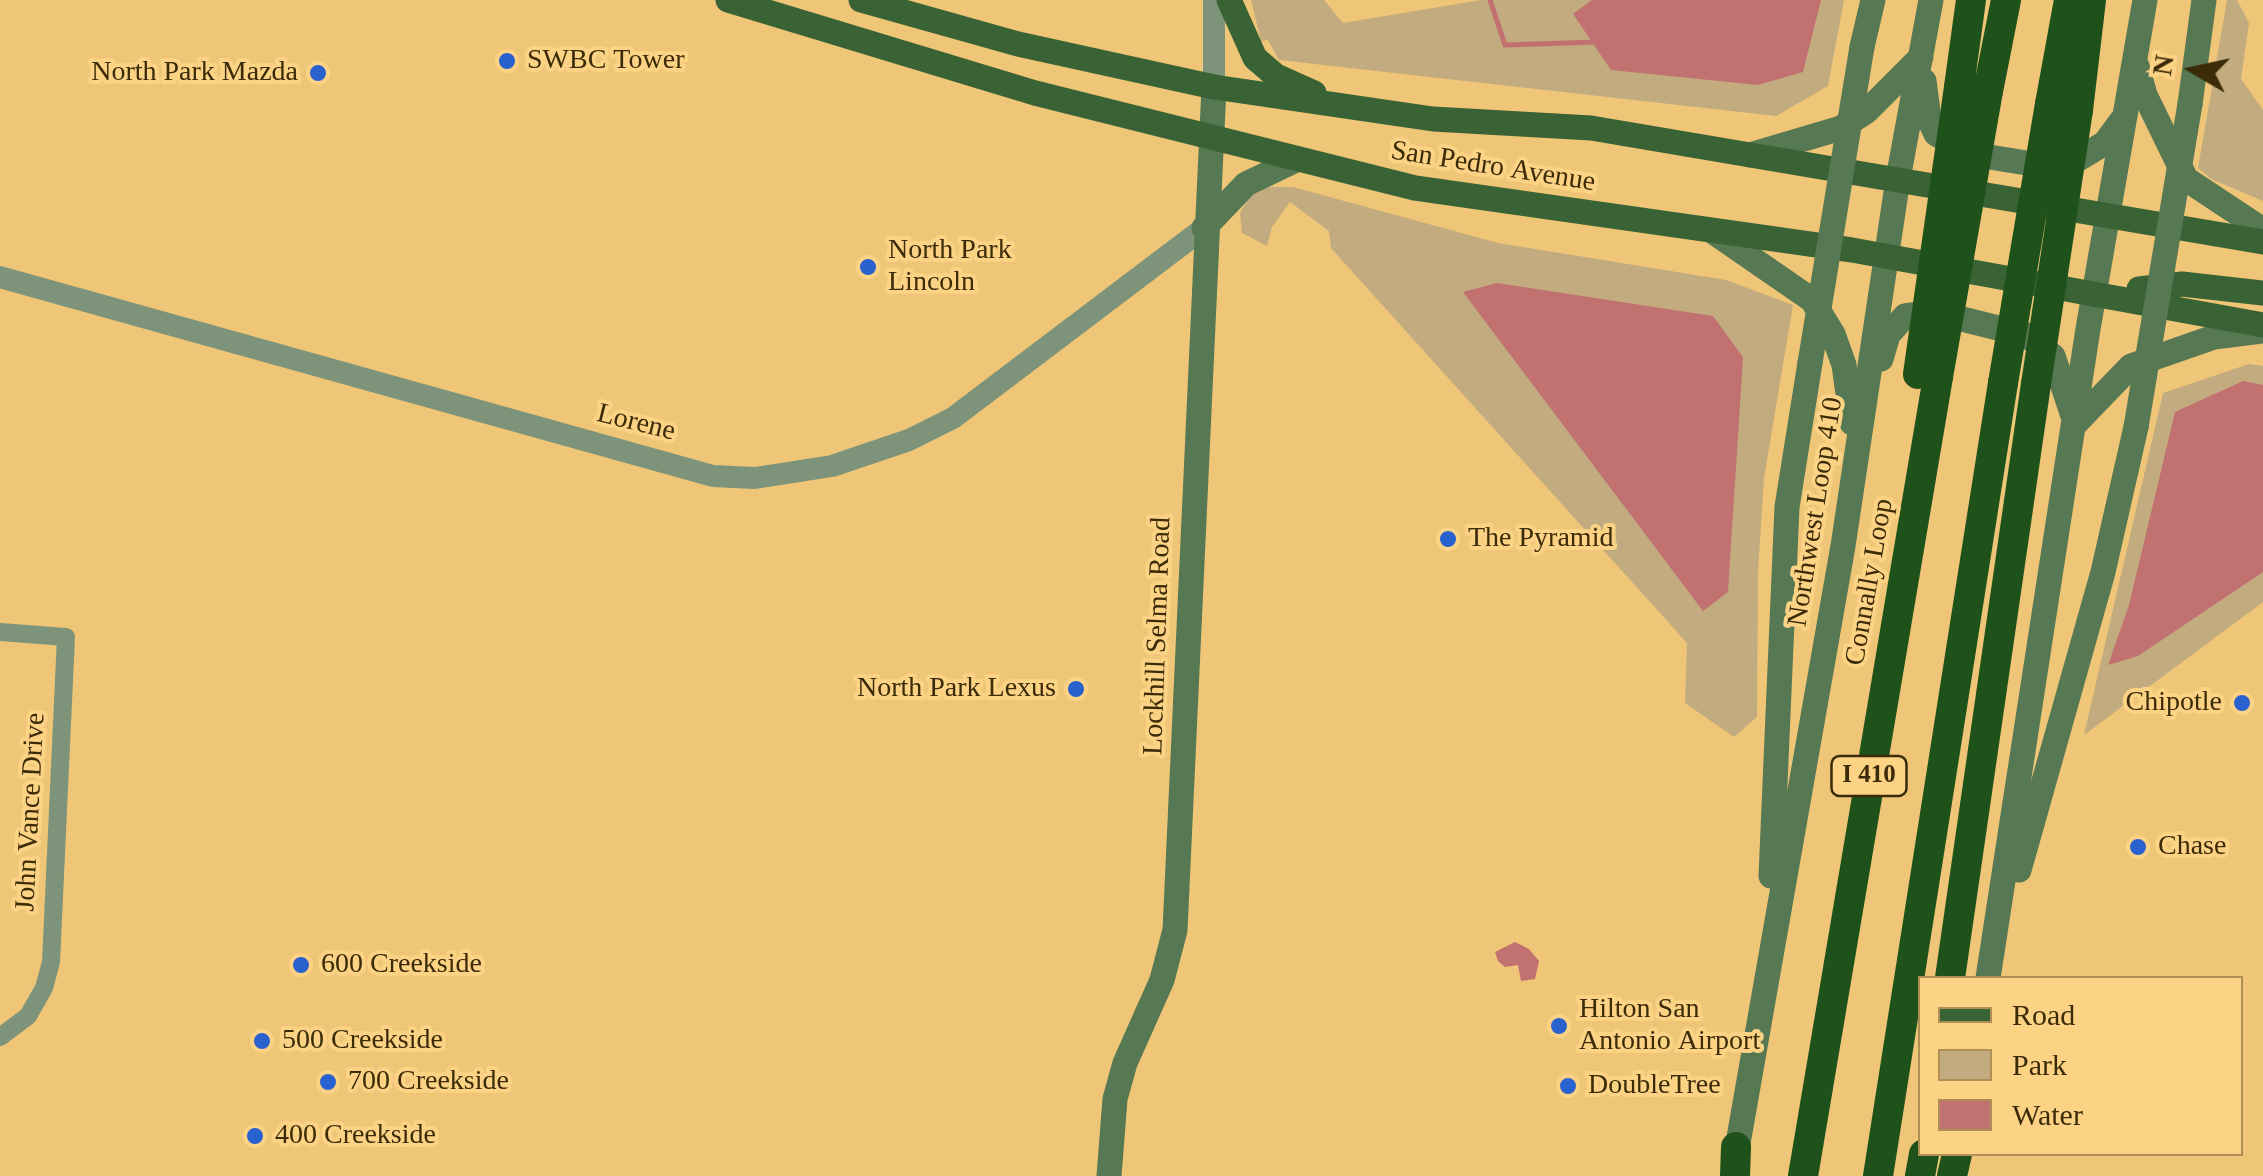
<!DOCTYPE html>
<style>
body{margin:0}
#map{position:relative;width:2263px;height:1176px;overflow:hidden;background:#efc577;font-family:"Times New Roman",serif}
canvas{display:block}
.legend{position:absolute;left:1918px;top:976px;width:325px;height:180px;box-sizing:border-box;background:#fcd284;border:2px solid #af8f53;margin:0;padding:12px 18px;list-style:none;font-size:30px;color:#3b2b09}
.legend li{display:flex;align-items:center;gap:20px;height:50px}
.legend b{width:50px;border:2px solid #af8f53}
.north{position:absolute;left:2143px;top:20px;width:100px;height:100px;-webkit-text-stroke:8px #fcd284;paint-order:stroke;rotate:279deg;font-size:28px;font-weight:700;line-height:40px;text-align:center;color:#3b2b09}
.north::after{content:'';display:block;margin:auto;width:35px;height:45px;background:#3b2b09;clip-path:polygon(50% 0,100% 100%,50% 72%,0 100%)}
</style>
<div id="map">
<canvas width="2263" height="1176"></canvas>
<ul class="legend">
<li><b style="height:12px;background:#3a6335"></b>Road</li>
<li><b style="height:28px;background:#c3ab80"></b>Park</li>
<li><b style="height:28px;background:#c1716f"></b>Water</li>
</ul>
<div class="north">N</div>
</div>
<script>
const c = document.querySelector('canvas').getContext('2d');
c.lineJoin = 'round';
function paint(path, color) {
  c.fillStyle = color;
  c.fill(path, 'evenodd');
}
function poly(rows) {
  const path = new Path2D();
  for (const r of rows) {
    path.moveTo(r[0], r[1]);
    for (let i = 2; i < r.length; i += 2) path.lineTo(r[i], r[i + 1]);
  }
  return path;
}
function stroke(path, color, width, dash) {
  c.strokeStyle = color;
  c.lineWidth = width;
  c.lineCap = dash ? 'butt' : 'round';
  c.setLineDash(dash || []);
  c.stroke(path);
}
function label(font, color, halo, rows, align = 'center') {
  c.font = font + ' "Times New Roman",serif';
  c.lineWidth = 8;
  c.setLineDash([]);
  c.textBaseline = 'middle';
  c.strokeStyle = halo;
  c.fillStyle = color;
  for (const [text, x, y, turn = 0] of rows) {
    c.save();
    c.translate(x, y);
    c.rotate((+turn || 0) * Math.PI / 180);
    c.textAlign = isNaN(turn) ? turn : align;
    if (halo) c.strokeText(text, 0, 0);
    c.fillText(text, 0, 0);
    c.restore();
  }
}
const green = poly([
 [1251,0,1324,0,1343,23,1481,0,1844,0,1828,86,1776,116,1279,60,1268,40,1261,41],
 [2227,0,2237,0,2249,23,2241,79,2263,110,2263,201,2211,179,2198,168],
 [1267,187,1293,187,1498,243,1726,280,1793,305,1764,478,1758,571,1757,717,1734,737,1685,703,1687,643,1331,248,1329,231,1290,202,1272,227,1267,246,1242,233,1240,213,1250,196],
 [2249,364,2263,366,2263,602,2084,735,2163,393]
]);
const water = poly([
 [1592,0,1821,0,1803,72,1758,85,1611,70,1573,14],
 [1497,283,1713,316,1743,357,1728,592,1703,611,1463,292],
 [2243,381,2263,385,2263,572,2138,656,2108,665,2129,605,2175,412],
 [1515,942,1529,949,1539,961,1535,979,1521,981,1518,965,1505,967,1498,961,1495,952]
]);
const stream = poly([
 [1490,0,1505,45,1597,42]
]);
const minor = poly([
 [0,632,66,637,51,962,44,988,28,1016,0,1037]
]);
const tertiary = poly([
 [1214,87,1214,0],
 [0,277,713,476,755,478,832,466,909,440,953,418,1204,228]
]);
const secondary = poly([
 [1862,47,1873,0],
 [2137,66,2145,95,2186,179,2263,230],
 [1924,81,1929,119,1936,134,1971,154,2045,166,2070,164,2105,143,2122,120],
 [2190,104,2204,0],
 [1750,155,1841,128,1867,111,1921,57],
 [1204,228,1246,184,1296,160],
 [1712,231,1812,300,1833,334,1844,365,1852,423],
 [1881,359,1888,335,1905,316,1934,312,2026,335,2053,356,2074,419],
 [2075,424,2131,366,2214,337,2263,331],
 [2019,870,2103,572,2136,427],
 [1771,876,1787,507,1810,363],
 [1988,978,2088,329,2145,0],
 [1734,1166,1843,546,1898,179,1931,0],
 [1109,1176,1115,1099,1125,1063,1162,980,1175,930,1214,87]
]);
const primary = poly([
 [728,0,1035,93,1415,188,1852,250,2263,325],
 [861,0,1018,44,1214,87,1433,119,1591,128,2263,242],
 [1229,0,1255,58,1276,76,1314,93],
 [2139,289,2182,284,2263,293]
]);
const motorway = poly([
 [1959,87,1971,0],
 [1988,91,2006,0],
 [2050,104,2069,0],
 [2078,110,2091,0],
 [1950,978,2036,384],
 [1735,1176,1736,1147],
 [1803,1176,1938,377],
 [1878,1176,2003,383],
 [1920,1176,1924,1154],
 [1952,1176,1957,1154]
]);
const secondaryBridge = poly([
 [1810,363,1862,47],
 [2136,427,2190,104]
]);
const motorwayBridge = poly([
 [1918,374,1959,87],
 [1938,377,1988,91],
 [2003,383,2050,104],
 [2036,384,2078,110]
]);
const markers = [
 [507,61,10,"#2961cf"],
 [318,73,10,"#2961cf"],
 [868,267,10,"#2961cf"],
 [1448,539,10,"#2961cf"],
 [1076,689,10,"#2961cf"],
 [2242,703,10,"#2961cf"],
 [2138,847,10,"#2961cf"],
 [301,965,10,"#2961cf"],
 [1559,1026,10,"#2961cf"],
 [262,1041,10,"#2961cf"],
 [328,1082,10,"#2961cf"],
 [1568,1086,10,"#2961cf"],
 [255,1136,10,"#2961cf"]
];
const shields = [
 [1869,776,75]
];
const shieldNames = [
 ["I 410",1869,776]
];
const poiNames = [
 ["SWBC Tower",527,61],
 ["North Park Mazda",298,73,"right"],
 ["North Park",888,251],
 ["Lincoln",888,283],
 ["The Pyramid",1468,539],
 ["North Park Lexus",1056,689,"right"],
 ["Chipotle",2222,703,"right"],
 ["Chase",2158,847],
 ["600 Creekside",321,965],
 ["Hilton San",1579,1010],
 ["Antonio Airport",1579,1042],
 ["500 Creekside",282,1041],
 ["700 Creekside",348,1082],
 ["DoubleTree",1588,1086],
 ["400 Creekside",275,1136]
];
const streetNames = [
 ["San Pedro Avenue",1493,167,9],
 ["Lorene",636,423,14],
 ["Northwest Loop 410",1816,512,-81],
 ["Connally Loop",1870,582,-80],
 ["Lockhill Selma Road",1158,636,-88],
 ["John Vance Drive",31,812,-87]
];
paint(green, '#c3ab80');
paint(water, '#c1716f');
stroke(stream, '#c1716f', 5);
stroke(minor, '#7d937a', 18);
stroke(tertiary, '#7d937a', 22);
stroke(secondary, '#567852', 25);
stroke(primary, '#3a6335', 25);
stroke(motorway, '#1f521b', 30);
stroke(secondaryBridge, '#567852', 25);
stroke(motorwayBridge, '#1f521b', 30);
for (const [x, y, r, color] of markers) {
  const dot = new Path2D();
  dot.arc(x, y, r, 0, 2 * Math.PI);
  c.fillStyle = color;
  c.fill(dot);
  stroke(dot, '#fcd284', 4);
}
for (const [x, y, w] of shields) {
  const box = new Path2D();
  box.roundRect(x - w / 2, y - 20, w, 40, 8);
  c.fillStyle = '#fcd284';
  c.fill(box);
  stroke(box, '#3b2b09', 2.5);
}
label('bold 25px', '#3b2b09', null, shieldNames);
label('28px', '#3b2b09', '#fcd284', poiNames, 'left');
label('28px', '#3b2b09', '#fcd284', streetNames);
</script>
